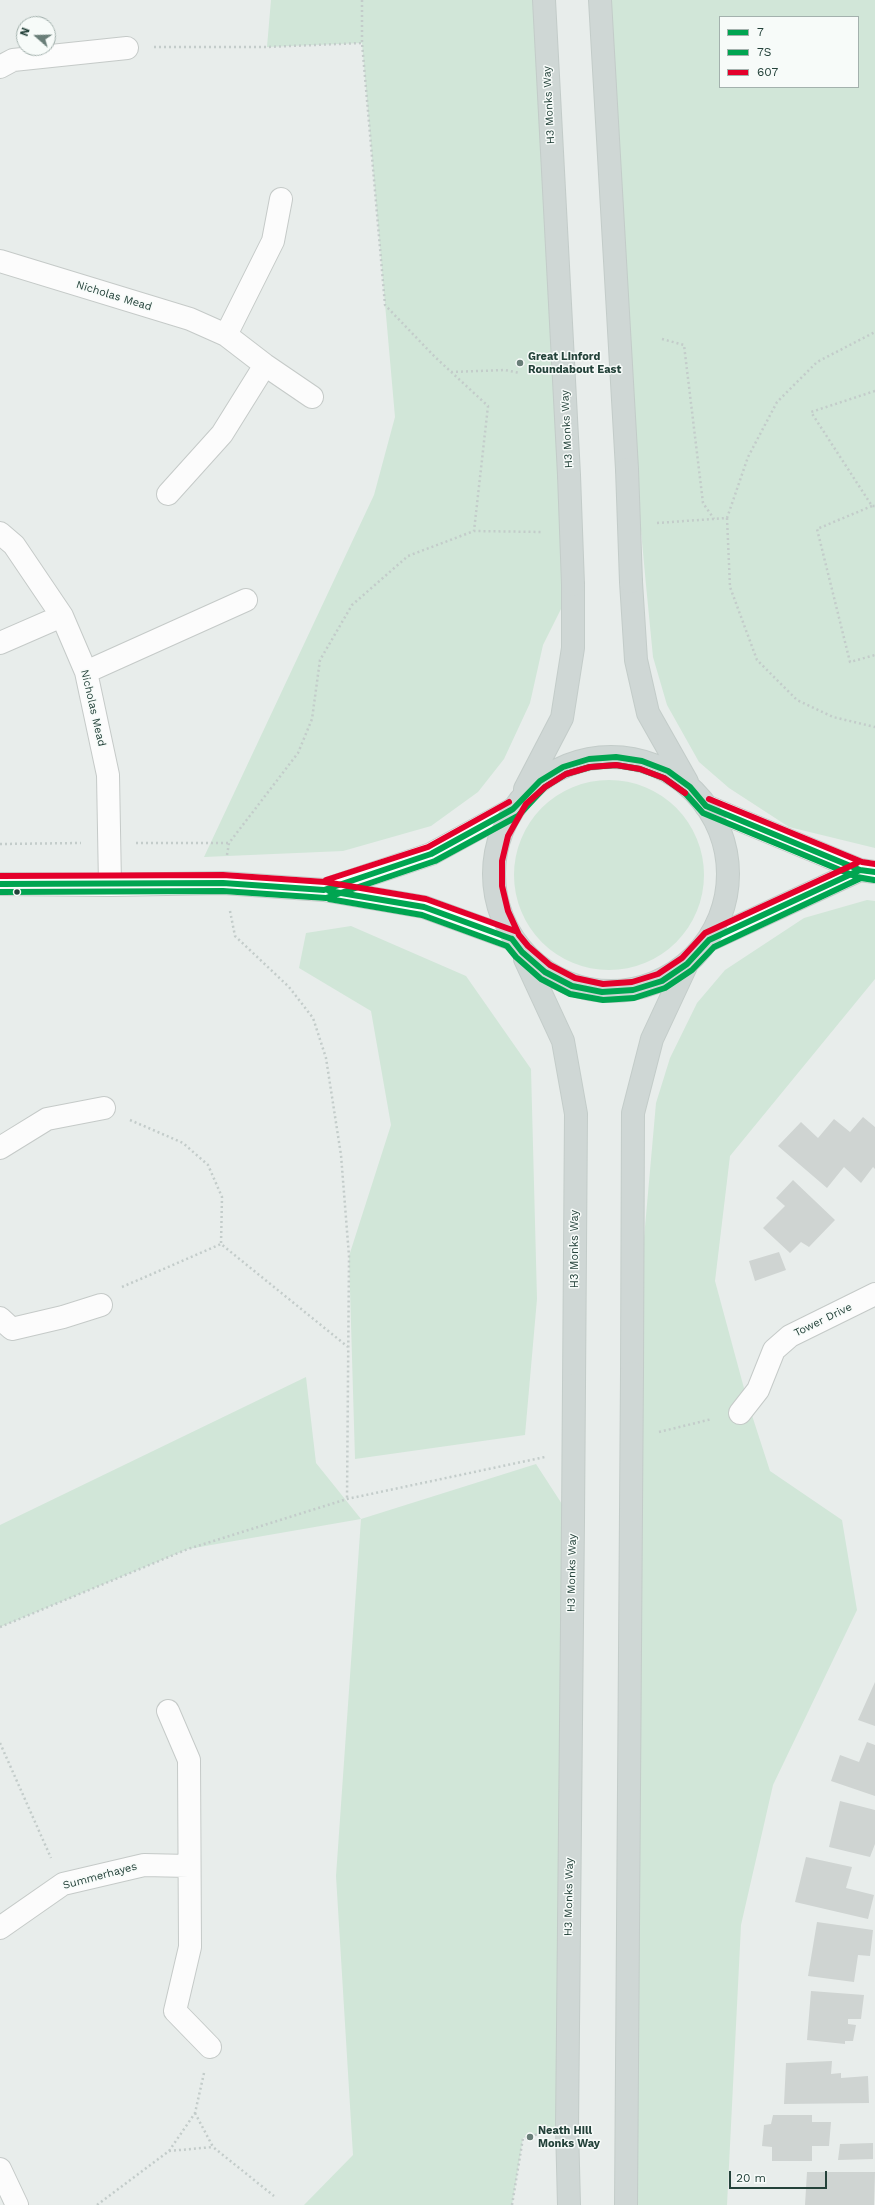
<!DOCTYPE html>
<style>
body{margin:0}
#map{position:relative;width:875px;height:2205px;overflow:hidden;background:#e8edeb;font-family:"Work Sans",sans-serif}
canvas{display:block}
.legend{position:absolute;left:719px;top:16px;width:140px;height:72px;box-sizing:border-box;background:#f7fbf9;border:1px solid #a3b1ad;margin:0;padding:5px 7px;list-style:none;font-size:12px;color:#24423a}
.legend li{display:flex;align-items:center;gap:8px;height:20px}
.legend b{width:20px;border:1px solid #a3b1ad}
.north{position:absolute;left:16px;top:16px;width:40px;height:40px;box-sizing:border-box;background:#f7fbf9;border:1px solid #a3b1ad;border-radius:50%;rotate:290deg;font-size:11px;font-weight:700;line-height:16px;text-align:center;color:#24423a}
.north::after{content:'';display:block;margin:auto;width:14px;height:18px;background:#697e78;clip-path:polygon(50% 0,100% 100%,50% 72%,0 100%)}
.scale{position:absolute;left:729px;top:2171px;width:98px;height:18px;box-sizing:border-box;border:2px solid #24423a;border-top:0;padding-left:5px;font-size:12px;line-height:14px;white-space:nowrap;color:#24423a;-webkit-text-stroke:3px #f7fbf9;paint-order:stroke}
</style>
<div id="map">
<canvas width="875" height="2205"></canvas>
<ul class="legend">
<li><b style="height:5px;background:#00a551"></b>7</li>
<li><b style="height:5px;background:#00a551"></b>7S</li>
<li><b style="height:5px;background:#e4002b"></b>607</li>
</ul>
<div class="north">N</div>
<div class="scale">20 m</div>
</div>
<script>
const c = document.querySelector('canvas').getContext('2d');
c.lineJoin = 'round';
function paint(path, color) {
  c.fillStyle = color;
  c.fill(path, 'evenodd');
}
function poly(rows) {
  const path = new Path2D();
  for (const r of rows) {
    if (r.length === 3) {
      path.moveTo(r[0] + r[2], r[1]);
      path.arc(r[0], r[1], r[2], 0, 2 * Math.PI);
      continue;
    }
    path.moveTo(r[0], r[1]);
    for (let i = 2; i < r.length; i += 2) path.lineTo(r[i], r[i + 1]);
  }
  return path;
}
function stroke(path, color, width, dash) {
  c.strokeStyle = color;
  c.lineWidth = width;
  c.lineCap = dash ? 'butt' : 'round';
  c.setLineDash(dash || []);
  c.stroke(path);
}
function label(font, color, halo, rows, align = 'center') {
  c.font = font + ' "Work Sans",sans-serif';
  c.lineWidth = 3;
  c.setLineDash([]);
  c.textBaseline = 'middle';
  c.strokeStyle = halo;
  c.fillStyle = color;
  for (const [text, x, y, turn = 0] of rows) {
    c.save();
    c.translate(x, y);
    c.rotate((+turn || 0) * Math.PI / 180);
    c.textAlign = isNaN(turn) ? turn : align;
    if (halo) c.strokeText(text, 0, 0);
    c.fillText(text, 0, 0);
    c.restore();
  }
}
const green = poly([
 [271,0,544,0,573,585,543,645,530,703,504,759,478,792,431,826,343,851,204,857,374,495,395,417,362,43,267,47],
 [600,0,875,0,875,848,789,827,729,788,699,762,667,705,653,657,646,585,616,260],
 [720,17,858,17,858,87,720,87],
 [609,875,95],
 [867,900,875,901,875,979,730,1156,715,1281,748,1403,770,1471,842,1520,857,1610,773,1785,741,1925,727,2205,626,2205,632,1373,656,1103,670,1058,697,1003,725,970,804,918],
 [351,926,466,976,531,1069,537,1299,525,1435,355,1459,349,1256,391,1125,371,1011,299,968,306,933],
 [306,1377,316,1463,361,1519,536,1464,573,1521,567,2127,523,2138,512,2205,304,2205,353,2155,336,1876,361,1519,188,1549,0,1627,0,1525]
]);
const building = poly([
 [863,1117,875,1127,875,1169,873,1167,861,1183,844,1167,827,1188,778,1146,801,1122,818,1138,834,1119,850,1132],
 [793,1180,835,1220,809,1247,801,1242,790,1253,763,1228,785,1206,776,1198],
 [779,1252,786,1270,755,1281,749,1261],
 [875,1682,875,1726,858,1720],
 [867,1742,875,1745,875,1796,831,1781,840,1755,859,1762],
 [840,1801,875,1810,875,1844,870,1857,829,1847],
 [806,1857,852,1867,846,1888,874,1895,868,1919,795,1902],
 [817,1922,873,1930,870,1956,858,1955,854,1982,808,1976],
 [811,1991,864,1995,861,2019,848,2019,848,2024,856,2025,853,2041,845,2041,845,2044,807,2040],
 [832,2061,831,2074,841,2073,841,2078,868,2076,869,2103,784,2104,786,2063],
 [773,2115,812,2115,812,2122,831,2122,829,2146,812,2146,812,2161,772,2161,772,2147,762,2146,764,2125,771,2124],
 [873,2143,873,2159,838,2160,840,2144],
 [807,2172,875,2172,874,2205,805,2205]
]);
const path = poly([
 [362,0,362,43,385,305,435,357,488,406,474,531],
 [154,47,267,47,362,43],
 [662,339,684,345,703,503,714,519],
 [451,372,505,370,520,373],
 [875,391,811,412,872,506,875,506],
 [872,506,817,529,850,662,875,655],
 [727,518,730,587,757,660,797,700,833,717,875,727],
 [657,523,727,518,748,457,777,402,817,362,875,332],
 [136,843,229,843],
 [0,844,81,843],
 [227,855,229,843,298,753,312,719,320,660,352,605,408,556,474,531,543,532],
 [230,911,235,936,289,987,313,1018,326,1058,341,1155,349,1256,347,1499],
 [130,1120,183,1143,208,1165,222,1197,221,1244],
 [122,1287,221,1244,348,1347],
 [659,1432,712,1419],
 [0,1627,188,1549,347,1499,545,1457],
 [0,1743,51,1858],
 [195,2113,213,2147,274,2196],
 [169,2151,213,2147],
 [97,2205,169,2151,195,2113,204,2073],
 [512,2205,523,2138,539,2134]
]);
const minor = poly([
 [0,67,13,60,127,48],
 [0,261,190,319,226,335,265,365,312,397],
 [226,335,273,241,281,199],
 [168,494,222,434,265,365],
 [0,533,14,545,62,616,86,672,108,775,110,885],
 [0,643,62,616],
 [86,672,246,600],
 [706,806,860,870,875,872],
 [0,884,110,885,223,883,324,890,424,907,512,939],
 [327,889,431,854,513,809],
 [709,940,860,870],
 [0,1148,47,1119,104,1108],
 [0,1318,12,1329,63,1317,101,1305],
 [740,1413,758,1390,774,1350,790,1336,875,1294],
 [168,1711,189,1760,190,1947,175,2011,210,2047],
 [0,1928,63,1884,144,1865,189,1866],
 [0,2169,17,2205]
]);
const major = poly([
 [544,0,569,475],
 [600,0,627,469],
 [631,582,636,660,648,713,687,782],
 [611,874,117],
 [525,789,562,718,573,648,573,585],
 [525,959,563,1041,576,1114,574,1385],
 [632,1373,633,1113,652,1039,687,964],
 [569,2205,567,2127,573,1521],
 [626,2205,631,1511]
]);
const majorBridge = poly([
 [627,469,631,582],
 [569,475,573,585],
 [631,1511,632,1373],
 [573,1521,574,1385]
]);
const bus1 = poly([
 [0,884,223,883,324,890,431,854,513,809,540,781,563,767,589,759,616,757,642,761,668,771,690,787,706,806,860,870,875,872],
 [329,891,424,907,512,939],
 [512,939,522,952,545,972,572,986,602,992,633,990,662,981,687,964,709,940,860,870,875,872]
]);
const bus2 = poly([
 [0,892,223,891,326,898,435,861,518,816,545,787,566,774,590,767,616,765,640,769,664,778,685,793,703,813,857,877,874,880],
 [329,899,422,915,507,946,516,957,541,979,570,994,603,1000,634,998,665,988,692,970,714,947,861,878,874,880]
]);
const bus3 = poly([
 [685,793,664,778,640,769,616,765,590,767,566,774,545,787,526,804,508,836,502,861,502,886,508,911,519,935,528,946,550,965,575,978,603,984,632,982,658,974,682,958,705,933,857,863],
 [709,799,862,862,875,864],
 [0,876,223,875,325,882,426,899,515,931],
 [326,880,428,847,509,802]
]);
const markers = [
 [520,363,4,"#697e78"],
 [17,892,3.5,"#24423a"],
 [530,2137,4,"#697e78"]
];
const streetNames = [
 ["H3 Monks Way",549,105,-93],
 ["Nicholas Mead",114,296,17],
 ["H3 Monks Way",567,429,-93],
 ["Nicholas Mead",93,708,77],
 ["H3 Monks Way",575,1249,-90],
 ["Tower Drive",823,1320,-26],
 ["H3 Monks Way",572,1573,-89],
 ["Summerhayes",100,1876,-15],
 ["H3 Monks Way",569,1897,-89]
];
const poiNames = [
 ["Great Linford",528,357],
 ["Roundabout East",528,370],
 ["Neath Hill",538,2131],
 ["Monks Way",538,2144]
];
paint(green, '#d1e6d8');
paint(building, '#cfd4d2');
stroke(minor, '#c5cac8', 24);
stroke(major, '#c3ccc9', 24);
stroke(path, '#c3ccca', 2.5, [2, 3]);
stroke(minor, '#fcfcfc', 22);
stroke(major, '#cfd7d5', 22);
stroke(majorBridge, '#c3ccc9', 24, []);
stroke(majorBridge, '#cfd7d5', 22);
stroke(bus1, '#00a551', 6);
stroke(bus2, '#00a551', 6);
stroke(bus3, '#e4002b', 6);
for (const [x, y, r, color] of markers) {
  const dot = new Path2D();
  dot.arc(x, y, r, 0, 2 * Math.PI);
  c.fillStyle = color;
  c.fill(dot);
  stroke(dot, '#f7fbf9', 1.5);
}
label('11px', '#24423a', '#f7fbf9', streetNames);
label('bold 11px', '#24423a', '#f7fbf9', poiNames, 'left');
</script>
